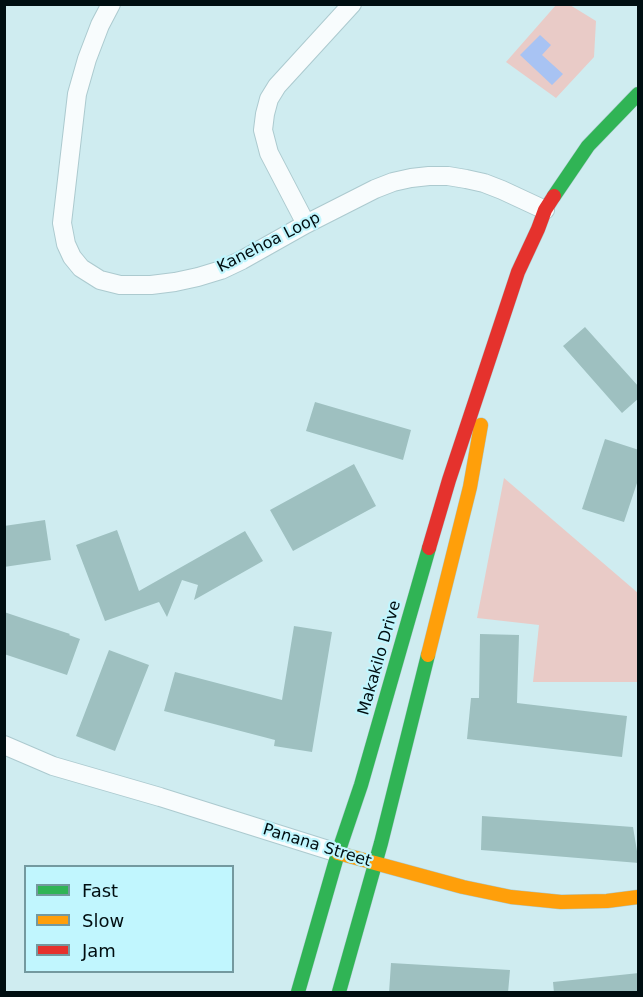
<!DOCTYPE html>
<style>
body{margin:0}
#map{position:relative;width:643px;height:997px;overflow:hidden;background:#cfecf0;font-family:"DejaVu Sans",sans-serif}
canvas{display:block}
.frame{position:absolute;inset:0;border:6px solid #000e11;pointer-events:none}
.legend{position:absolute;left:24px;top:865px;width:210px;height:108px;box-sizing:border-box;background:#c1f6fe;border:2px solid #74999f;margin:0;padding:8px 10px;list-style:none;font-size:18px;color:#000e11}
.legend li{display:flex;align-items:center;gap:12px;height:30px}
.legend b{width:30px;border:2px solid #74999f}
</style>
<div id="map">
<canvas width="643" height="997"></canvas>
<div class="frame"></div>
<ul class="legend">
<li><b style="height:8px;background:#30b455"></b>Fast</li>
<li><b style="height:8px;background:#ff9f0a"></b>Slow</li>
<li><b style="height:8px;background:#e5322d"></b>Jam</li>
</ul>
</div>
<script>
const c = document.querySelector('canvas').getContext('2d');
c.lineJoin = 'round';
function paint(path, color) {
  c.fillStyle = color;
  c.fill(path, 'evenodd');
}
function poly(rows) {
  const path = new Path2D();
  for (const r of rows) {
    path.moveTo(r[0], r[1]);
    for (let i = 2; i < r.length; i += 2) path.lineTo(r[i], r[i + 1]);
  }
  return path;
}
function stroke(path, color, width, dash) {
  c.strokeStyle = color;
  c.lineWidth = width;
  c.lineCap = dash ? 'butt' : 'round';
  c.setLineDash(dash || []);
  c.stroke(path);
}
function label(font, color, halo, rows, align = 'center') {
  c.font = font + ' "DejaVu Sans",sans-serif';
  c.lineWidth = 4.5;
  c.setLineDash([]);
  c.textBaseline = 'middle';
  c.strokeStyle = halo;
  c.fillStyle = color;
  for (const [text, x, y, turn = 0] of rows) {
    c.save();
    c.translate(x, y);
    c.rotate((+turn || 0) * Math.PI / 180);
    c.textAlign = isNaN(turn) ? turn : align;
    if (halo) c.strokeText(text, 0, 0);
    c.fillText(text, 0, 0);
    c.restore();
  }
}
const green = poly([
 [556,5,570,5,596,21,594,57,556,98,506,62],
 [504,478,638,593,638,682,533,682,539,625,477,618]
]);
const water = poly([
 [540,35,551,45,542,55,563,74,552,85,520,55]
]);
const building = poly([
 [585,327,639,387,639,398,622,413,563,346],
 [315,402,411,430,403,460,306,431],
 [605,439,639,450,639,477,624,522,582,509],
 [354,464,376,506,293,551,270,510],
 [45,520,51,560,4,567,4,526],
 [117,530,139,591,245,531,263,561,194,600,198,585,182,580,167,617,159,602,105,621,76,545],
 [4,612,70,634,69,635,80,639,67,675,4,654],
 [294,626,332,632,312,752,274,746,275,740,164,711,175,672,282,700],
 [480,634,519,635,517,703,627,716,622,757,467,739,471,698,479,698],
 [109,650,149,665,115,751,76,736],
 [482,816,633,827,639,863,481,850],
 [391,963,510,970,508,993,389,993],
 [639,973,639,993,554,993,553,982]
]);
const street = poly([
 [111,4,100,25,87,59,77,94,62,223,66,244,72,257,81,268,100,280,120,285,151,285,175,282,198,277,221,270,242,260,306,224,375,189,393,182,411,178,429,176,448,176,466,179,484,183,502,190,545,210],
 [306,224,269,153,263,130,265,114,269,99,277,86,352,4],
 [4,745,53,766,160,797,338,853]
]);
const fast = poly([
 [554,196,588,146,638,94],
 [298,992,338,853,361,785,429,548],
 [339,992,381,843,428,655]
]);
const slow = poly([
 [428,655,470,487,481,425],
 [338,853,463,887,511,897,561,902,607,901,638,897]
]);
const jam = poly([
 [429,548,449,480,518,272,538,229,545,210,554,196]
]);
const streetNames = [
 ["Kanehoa Loop",269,243,-27],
 ["Makakilo Drive",380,658,-74],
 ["Panana Street",317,846,17]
];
paint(green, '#e9cbc7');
paint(water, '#a8c3f3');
paint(building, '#9ec0c0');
stroke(street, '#accacf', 20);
stroke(fast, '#accacf', 15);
stroke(slow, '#accacf', 15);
stroke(jam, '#accacf', 15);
stroke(street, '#f8fcfd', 18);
stroke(fast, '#30b455', 14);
stroke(slow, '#ff9f0a', 14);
stroke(jam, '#e5322d', 14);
label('16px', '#000e11', '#c1f6fe', streetNames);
</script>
